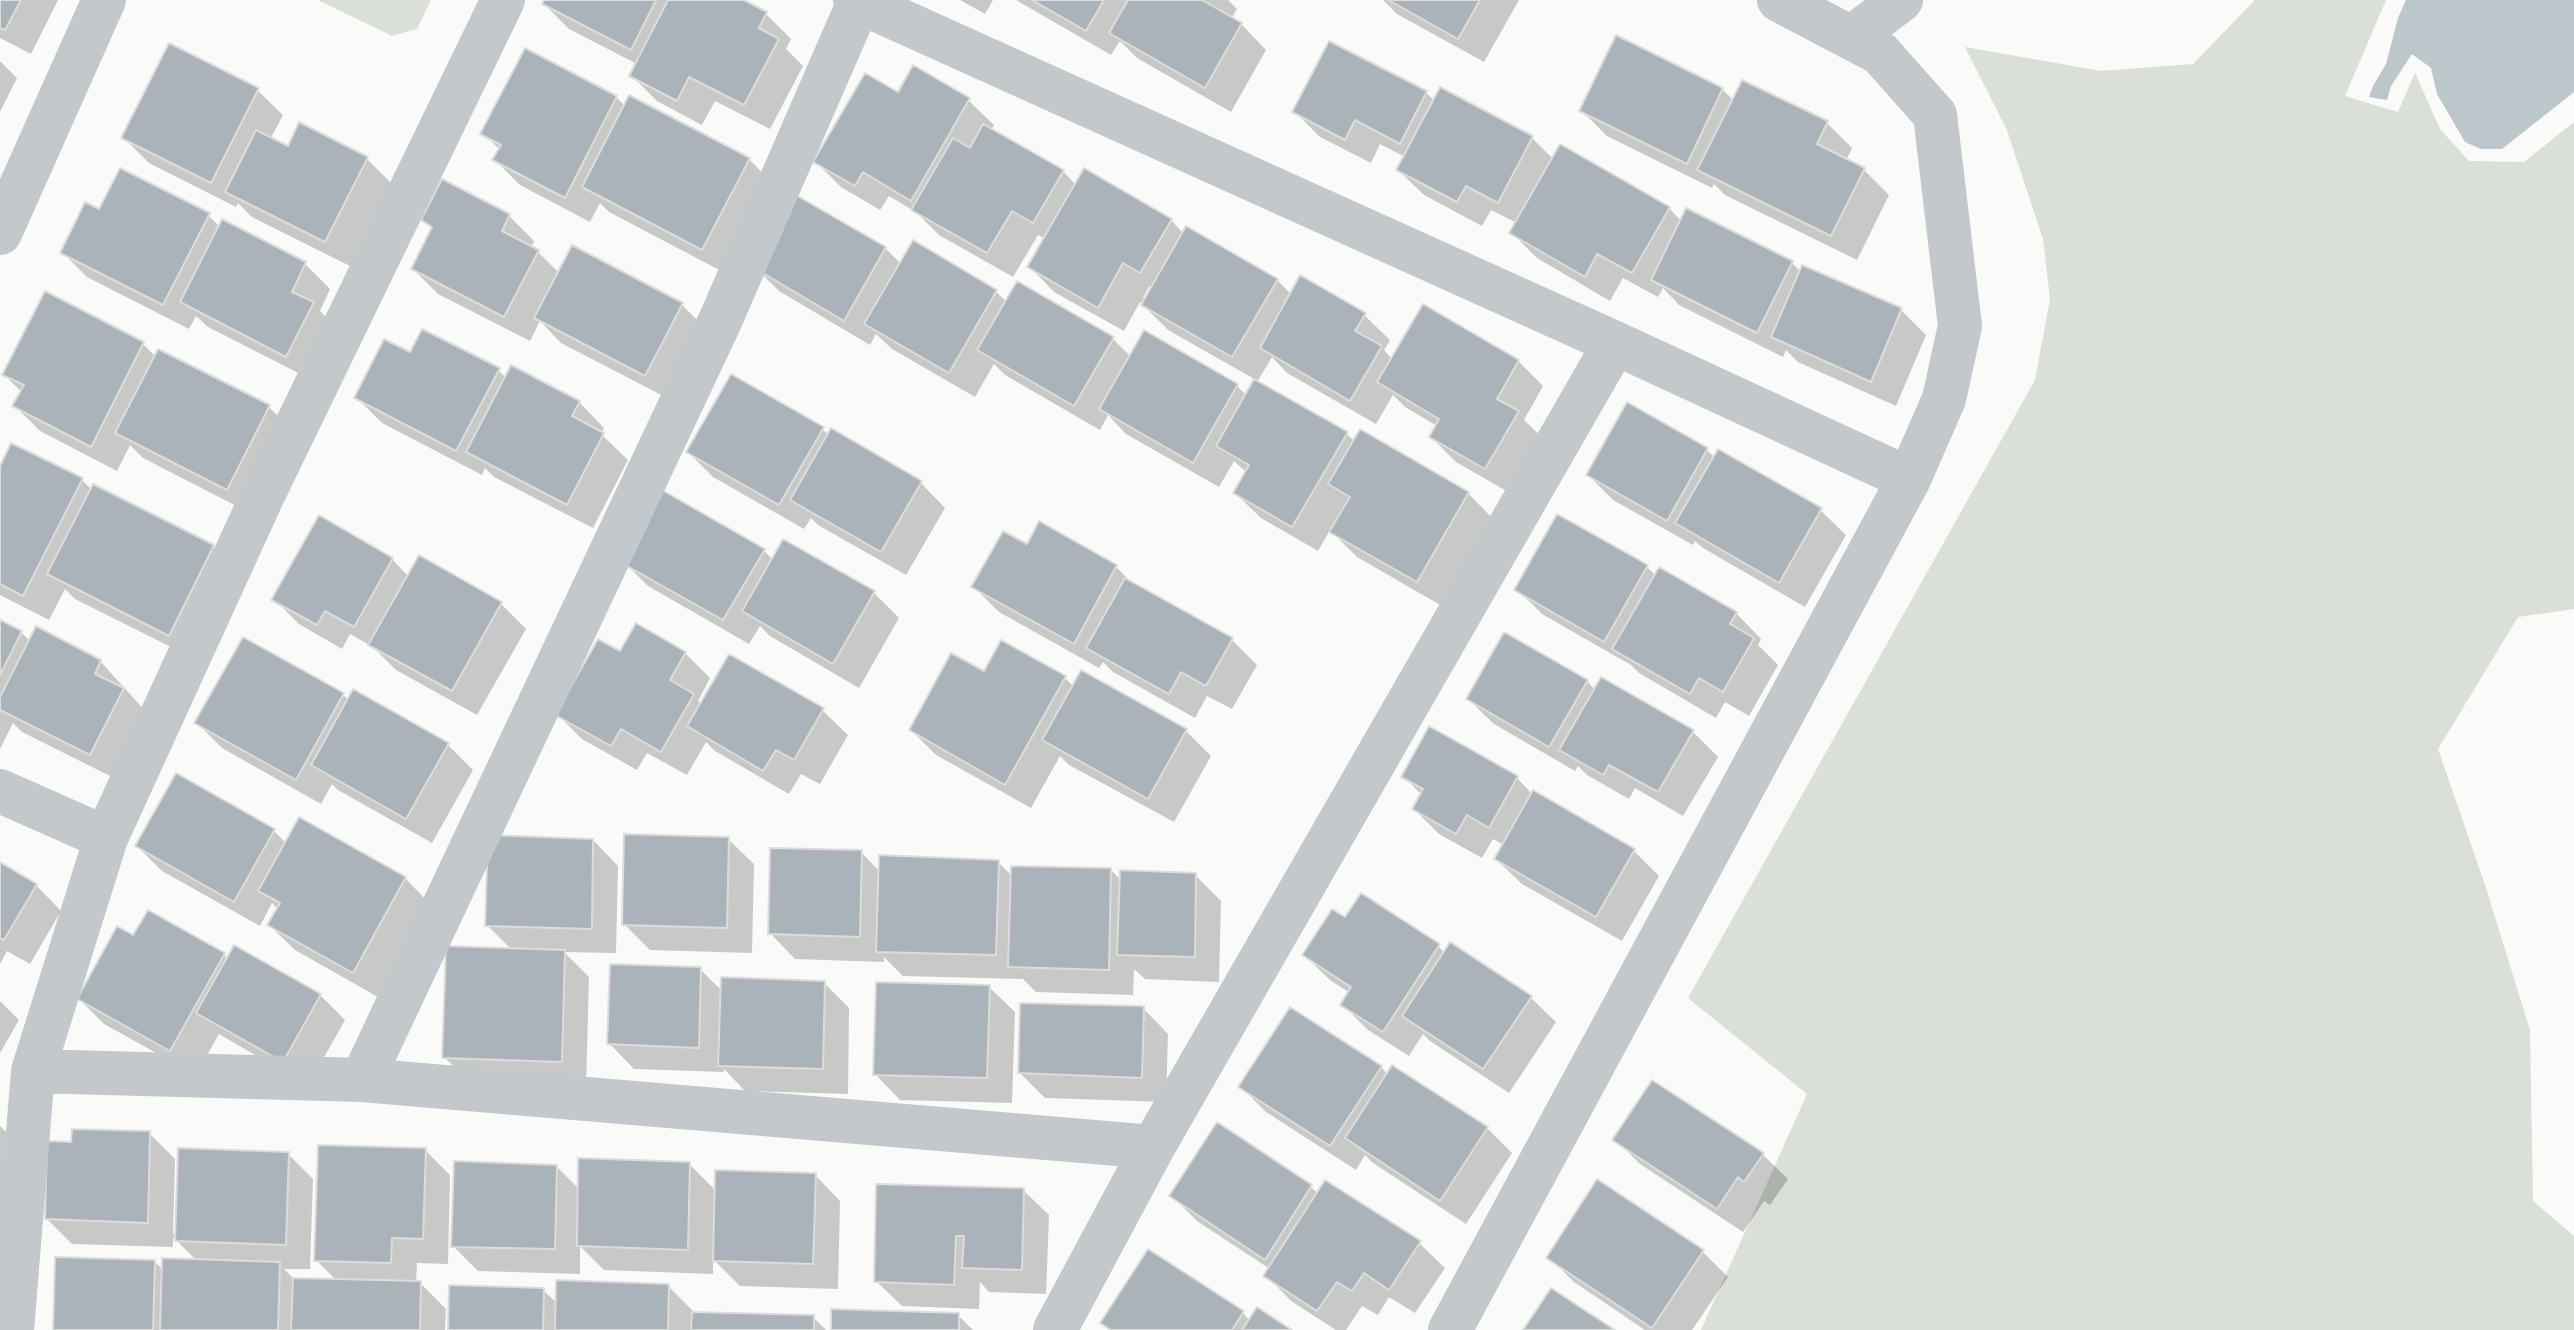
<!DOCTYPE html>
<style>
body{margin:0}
canvas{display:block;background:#fafaf8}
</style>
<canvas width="2574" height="1330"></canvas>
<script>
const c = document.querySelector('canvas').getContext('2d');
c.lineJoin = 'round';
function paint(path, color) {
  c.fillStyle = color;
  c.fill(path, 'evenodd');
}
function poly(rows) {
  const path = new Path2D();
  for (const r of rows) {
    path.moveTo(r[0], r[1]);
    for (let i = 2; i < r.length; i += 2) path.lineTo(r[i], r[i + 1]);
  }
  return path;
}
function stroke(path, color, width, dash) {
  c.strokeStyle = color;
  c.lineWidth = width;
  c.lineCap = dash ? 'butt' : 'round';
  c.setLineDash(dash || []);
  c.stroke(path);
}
const green = poly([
 [318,0,431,0,417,29,392,36],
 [2255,0,2386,0,2345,96,2398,112,2415,73,2440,129,2469,161,2524,162,2574,122,2574,609,2518,617,2438,749,2486,888,2530,1030,2533,1201,2574,1236,2574,1330,1701,1330,1807,1094,1688,998,2035,380,2050,299,2043,239,2007,130,1965,47,2101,71,2193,64]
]);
const water = poly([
 [2406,0,2574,0,2574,92,2502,149,2481,149,2465,142,2437,94,2431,68,2412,54,2391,86,2387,100,2369,97,2373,86,2386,64,2398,18]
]);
const shadow = poly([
 [0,0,58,0,31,54,0,38],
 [546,0,740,0,766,14,791,39,786,49,803,66,770,129,715,101,702,125,657,101,632,76,637,64,569,29,544,4],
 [960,0,993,0,985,14],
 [1016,0,1228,0,1237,9,1231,19,1241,24,1266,50,1231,112,1137,58,1120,41,1111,55],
 [1383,0,1519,0,1484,62,1397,14],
 [1617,38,1722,89,1734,101,1827,123,1852,148,1846,161,1864,170,1889,195,1857,260,1725,195,1714,184,1712,188,1607,136,1582,111],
 [0,61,17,78,0,112],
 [257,90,283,115,270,140,289,149,367,159,392,184,350,266,252,217,238,203,236,207,149,163,124,138],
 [1441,90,1532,138,1553,159,1669,208,1682,222,1687,210,1792,263,1801,272,1803,267,1901,310,1926,335,1896,406,1798,362,1786,350,1783,357,1679,305,1663,288,1658,297,1623,278,1610,301,1537,258,1512,233,1517,223,1491,210,1482,226,1424,195,1398,170,1405,157,1380,144,1371,163,1320,137,1295,112,1426,93,1435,101],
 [899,94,968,100,994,125,991,130,1063,171,1076,185,1171,220,1184,234,1277,280,1292,295,1364,315,1390,340,1384,350,1393,360,1518,361,1543,386,1524,420,1543,438,1510,493,1456,462,1431,437,1437,426,1405,407,1393,395,1376,424,1287,373,1272,357,1257,382,1347,434,1355,442,1468,493,1493,519,1442,606,1357,557,1330,530,1318,551,1261,518,1235,493,1247,473,1234,461,1219,487,1126,434,1108,415,1100,430,1005,375,994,364,975,397,892,349,876,334,870,345,779,291,754,266,794,196,885,248,901,264,996,292,1007,302,1113,339,1131,357,1145,333,1237,386,1247,396,1256,380,1168,330,1140,302,1124,331,1054,292,1029,266,1045,239,1038,235,1013,277,939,235,916,212,889,196,880,210,841,187,816,162],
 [1149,286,1152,289,1146,300,1143,298],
 [616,97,625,106,749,159,774,185,727,274,609,212,600,203,590,222,520,185,495,160,500,150,483,133],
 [443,181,509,216,534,241,531,248,538,252,559,273,682,305,707,330,671,400,561,343,540,321,530,341,438,294,413,269,433,230,423,220],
 [100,211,208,215,220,227,305,264,330,289,320,311,338,329,312,380,208,327,196,316,189,329,87,277,62,252],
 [143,344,156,357,269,407,294,432,252,514,143,458,130,445,117,471,40,431,15,406,22,392,4,375],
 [411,355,498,370,506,378,579,402,604,428,601,434,628,460,593,528,494,477,485,468,482,475,382,423,357,398],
 [1628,405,1707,450,1715,458,1820,510,1846,535,1805,607,1703,548,1695,541,1693,545,1613,500,1588,475],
 [822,429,830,436,920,482,945,508,906,575,818,525,811,518,804,529,713,477,688,452],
 [0,471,82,480,92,490,213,547,238,572,195,659,75,599,65,589,49,620,0,595],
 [1558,517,1647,567,1656,576,1736,613,1761,639,1758,645,1778,665,1749,716,1725,702,1716,718,1639,673,1631,665,1542,614,1517,589],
 [1028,547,1116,567,1136,587,1232,640,1257,665,1232,709,1207,696,1195,718,1113,672,1103,662,1099,668,999,612,974,587],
 [763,550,773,560,874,593,899,618,859,688,770,636,760,626,749,644,648,586,623,561],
 [392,559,409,577,501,604,526,629,477,715,396,670,373,647,350,634,342,649,299,624,274,599],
 [0,622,21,632,30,641,100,661,148,714,116,779,22,732,13,723,0,749],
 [244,640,343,695,349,700,354,691,448,745,473,770,432,843,338,790,332,784,321,804,222,748,197,723],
 [685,653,710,678,698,701,702,705,822,710,848,735,820,784,801,774,789,794,715,751,706,742,687,775,647,753,637,770,582,739,557,714,620,654],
 [985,673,1065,678,1074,687,1186,731,1211,756,1174,822,1069,765,1060,756,1031,808,936,755,911,730],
 [1587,681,1596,691,1692,731,1718,757,1683,816,1635,788,1629,799,1587,775,1578,766,1575,771,1494,724,1468,699],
 [1403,776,1517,778,1533,795,1634,851,1659,876,1622,941,1522,884,1496,859,1504,845,1493,839,1482,858,1439,834,1414,809,1422,795],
 [273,830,287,844,405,878,430,904,378,997,295,950,269,925,278,909,272,903,260,926,162,871,137,846],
 [728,839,754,864,752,953,650,950,624,924],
 [593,840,618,866,616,953,564,952,589,977,586,1086,470,1082,444,1057,512,950,487,925],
 [861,852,880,872,998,862,1013,877,1111,870,1122,881,1195,875,1221,901,1219,982,1145,979,1134,969,1133,995,1036,992,1023,979,903,976,884,957,884,962,795,959,770,933],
 [0,864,36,885,61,911,30,964,7,951,0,964],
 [1346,919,1438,946,1445,953,1530,997,1556,1022,1509,1093,1430,1041,1423,1034,1409,1056,1368,1030,1343,1005,1350,993,1330,980,1304,955],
 [134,938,224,955,228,959,320,995,345,1020,308,1086,219,1034,196,1075,104,1024,79,999],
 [700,969,722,991,824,983,849,1008,848,1094,745,1091,724,1069,724,1072,634,1069,609,1043],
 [989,987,1015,1012,1012,1103,900,1100,875,1074],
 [0,1001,19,1020,0,1053],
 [1143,1008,1168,1034,1166,1102,1045,1098,1020,1073],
 [1381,1067,1388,1075,1487,1128,1512,1153,1466,1224,1373,1163,1365,1155,1356,1170,1266,1112,1241,1087],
 [1217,1125,1311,1187,1318,1194,1419,1243,1445,1268,1415,1313,1389,1297,1378,1315,1362,1306,1346,1330,1336,1330,1291,1301,1266,1275,1270,1269,1197,1221,1172,1196],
 [0,1126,16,1142,0,1210],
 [149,1133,175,1159,173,1234,177,1234,288,1154,313,1179,310,1269,284,1269,295,1280,337,1281,316,1260,425,1150,450,1175,448,1264,417,1263,416,1283,420,1283,446,1309,445,1330,55,1330,155,1262,164,1271,197,1261,173,1237,173,1247,72,1244,47,1219,73,1145],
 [1615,1139,1762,1154,1788,1179,1770,1205,1764,1201,1743,1232,1640,1164],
 [689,1164,717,1192,815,1175,840,1201,838,1289,740,1286,713,1259,713,1274,604,1270,580,1246,580,1274,478,1271,453,1246,557,1167,580,1190],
 [1023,1190,1049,1215,1046,1294,989,1292,980,1282,979,1309,902,1306,876,1281],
 [1703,1252,1728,1277,1692,1330,1645,1330,1574,1282,1549,1257],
 [668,1286,693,1311,693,1314,813,1317,826,1330,450,1330,543,1290,558,1304],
 [1243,1313,1250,1321,1289,1330,1110,1330,1103,1323],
 [958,1315,973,1330,833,1330]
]);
const building = poly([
 [0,0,21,0,5,30,0,28,0,0],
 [544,0,656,0,631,50,542,4,544,0],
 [668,0,744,0,767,12,759,28,779,39,744,105,689,77,677,101,629,76,668,0],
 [1032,0,1104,0,1086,31,1032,0],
 [1128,0,1202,0,1242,23,1205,88,1109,33,1128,0],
 [1388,0,1480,0,1458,39,1388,0],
 [1616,35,1723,88,1687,164,1579,111,1616,35],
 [1329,41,1427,91,1400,144,1355,120,1345,140,1292,112,1329,41],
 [169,43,259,88,211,183,121,138,169,43],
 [525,48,617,96,565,198,492,160,501,145,480,134,525,48],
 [913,65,970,98,911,201,863,172,855,186,813,162,865,73,898,92,913,65],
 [1742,80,1828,121,1817,144,1865,168,1831,236,1697,170,1742,80],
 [1440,87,1533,136,1498,203,1466,186,1457,202,1396,170,1440,87],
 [629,95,750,158,702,250,582,187,629,95],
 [299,122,368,157,325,242,225,192,256,130,288,146,299,122],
 [983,124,1064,170,1033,223,1012,211,987,253,911,210,953,138,970,148,983,124],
 [1560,144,1670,207,1632,273,1597,254,1585,277,1509,233,1560,144],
 [120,168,210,213,163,305,60,253,85,202,99,209,120,168],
 [1084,168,1172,219,1140,273,1123,263,1098,308,1027,267,1084,168],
 [442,179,510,214,502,231,539,250,504,317,411,269,432,227,421,220,442,179],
 [794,194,886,247,844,321,751,266,794,194],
 [1686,208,1793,261,1757,333,1651,280,1686,208],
 [222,219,306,262,292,292,314,302,286,357,180,302,222,219],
 [1186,226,1278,279,1232,357,1141,305,1186,226],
 [913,240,997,290,949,373,864,324,913,240],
 [572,245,683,303,645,376,534,318,572,245],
 [1802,265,1902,308,1871,382,1771,337,1802,265],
 [1300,275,1366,313,1355,331,1382,346,1350,401,1260,348,1300,275],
 [1017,281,1114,337,1074,406,977,350,1017,281],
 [45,291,144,342,91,447,12,406,24,385,2,375,45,291],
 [1423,304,1519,360,1497,399,1519,411,1485,469,1429,437,1439,419,1377,382,1423,304],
 [422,329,500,368,456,451,354,398,384,339,410,352,422,329],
 [1144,330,1238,384,1193,463,1099,409,1144,330],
 [158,349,270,405,227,490,115,433,158,349],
 [511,365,580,401,572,416,604,433,567,505,466,452,511,365],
 [731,374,824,427,779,505,686,452,731,374],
 [1254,379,1348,432,1292,527,1233,493,1249,465,1216,446,1254,379],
 [1627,402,1708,448,1667,521,1586,475,1627,402],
 [831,428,922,481,881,552,790,500,831,428],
 [1360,429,1469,492,1417,582,1329,532,1350,497,1328,484,1360,429],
 [11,443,83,478,23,596,0,584,0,466,11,443],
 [1718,449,1822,508,1779,583,1675,523,1718,449],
 [93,484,214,545,169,636,47,574,93,484],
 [662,490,765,549,723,620,620,562,662,490],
 [1557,514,1648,565,1604,642,1514,590,1557,514],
 [319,515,393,558,354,627,325,611,317,625,271,600,319,515],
 [1039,521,1117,565,1074,644,971,587,1003,531,1027,544,1039,521],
 [783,539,875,591,833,664,742,611,783,539],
 [419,555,502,602,452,691,368,645,419,555],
 [1659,567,1737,612,1730,624,1754,638,1723,692,1699,678,1690,694,1612,649,1659,567],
 [1125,578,1233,638,1206,686,1181,672,1169,694,1086,648,1125,578],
 [0,620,22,631,0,675,0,620],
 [636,623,686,652,670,680,694,694,661,752,621,729,611,746,555,715,598,639,620,651,636,623],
 [36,626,101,660,95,674,124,688,90,755,0,710,0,697,36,626],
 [1504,632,1588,680,1549,747,1466,699,1504,632],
 [243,637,344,693,296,780,194,723,243,637],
 [1001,640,1066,676,1005,785,909,730,951,653,984,671,1001,640],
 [729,654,824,708,794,760,776,750,763,771,687,726,729,654],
 [1081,670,1187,729,1148,799,1042,740,1081,670],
 [1601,677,1694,730,1658,792,1609,765,1603,775,1559,750,1601,677],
 [353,689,449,743,406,819,311,765,353,689],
 [1429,726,1518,776,1489,828,1467,815,1456,834,1412,809,1423,789,1401,777,1429,726],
 [176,773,275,829,234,902,135,846,176,773],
 [1533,790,1635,849,1596,917,1494,859,1533,790],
 [299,817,406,877,353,973,267,925,280,903,258,891,299,817],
 [624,834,729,837,727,928,622,925,624,834],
 [488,835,593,839,592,929,485,926,488,835],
 [770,848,862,850,860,937,768,934,770,848],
 [879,855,999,860,996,955,876,952,879,855],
 [0,862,37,884,4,940,0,938,0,862],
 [1011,866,1111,868,1109,970,1008,967,1011,866],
 [1120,870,1196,873,1195,957,1117,955,1120,870],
 [1361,893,1440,944,1383,1032,1340,1005,1351,987,1302,955,1332,909,1345,917,1361,893],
 [148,910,225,953,170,1051,77,999,117,926,133,935,148,910],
 [1450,942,1532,996,1483,1069,1402,1016,1450,942],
 [234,945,321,994,283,1062,196,1013,234,945],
 [446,946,565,950,562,1062,442,1058,446,946],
 [610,964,701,967,699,1048,607,1044,610,964],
 [721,977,825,981,823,1069,718,1066,721,977],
 [876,982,990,985,987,1078,873,1075,876,982],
 [1020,1003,1144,1006,1142,1078,1018,1073,1020,1003],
 [1290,1007,1382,1066,1330,1146,1238,1087,1290,1007],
 [1392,1065,1488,1127,1440,1201,1345,1138,1392,1065],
 [1652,1080,1764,1153,1744,1182,1738,1177,1717,1209,1612,1140,1652,1080],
 [1217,1122,1312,1185,1265,1260,1169,1196,1217,1122],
 [72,1129,150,1131,148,1223,45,1219,47,1141,71,1142,72,1129],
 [318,1145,426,1148,423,1239,392,1238,391,1263,314,1261,318,1145],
 [178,1148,289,1152,286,1245,175,1241,178,1148],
 [578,1158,690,1162,688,1250,577,1246,578,1158],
 [454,1161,557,1165,555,1249,451,1247,454,1161],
 [715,1170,816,1173,813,1264,713,1261,715,1170],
 [1597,1179,1704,1250,1652,1328,1546,1258,1597,1179],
 [1325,1180,1421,1241,1389,1290,1364,1273,1352,1291,1337,1282,1317,1311,1263,1276,1325,1180],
 [876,1184,1024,1188,1022,1270,962,1268,964,1236,956,1236,954,1285,874,1282,876,1184],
 [1148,1249,1244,1311,1232,1330,1111,1330,1100,1323,1148,1249],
 [55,1257,155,1260,153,1330,53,1330,55,1257],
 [162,1258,280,1262,278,1330,160,1330,162,1258],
 [293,1278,421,1281,420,1330,291,1330,293,1278],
 [556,1280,669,1284,668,1330,555,1330,556,1280],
 [449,1285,544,1288,543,1330,448,1330,449,1285],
 [1551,1288,1615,1330,1523,1330,1551,1288],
 [1257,1307,1292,1330,1242,1330,1257,1307],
 [831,1309,959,1313,959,1330,831,1330,831,1309],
 [692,1312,814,1315,814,1330,691,1330,692,1312]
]);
const minor = poly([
 [855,0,1615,343,1909,479],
 [1851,38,1901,0],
 [0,233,104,0],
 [0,791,106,838],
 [33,1071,362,1080,1153,1147],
 [362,1080,720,321,859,2],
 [12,1330,33,1071,106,838,261,499,503,0],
 [1055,1330,1153,1147,1615,343],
 [1450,1330,1909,479,1944,399,1960,326,1935,115,1880,53,1779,0]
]);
paint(green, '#dadfd7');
paint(water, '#bbc7cb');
paint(shadow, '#0003');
paint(building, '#aab3b9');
stroke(building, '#dcdcda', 2);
stroke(minor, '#c3c8cc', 44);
</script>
